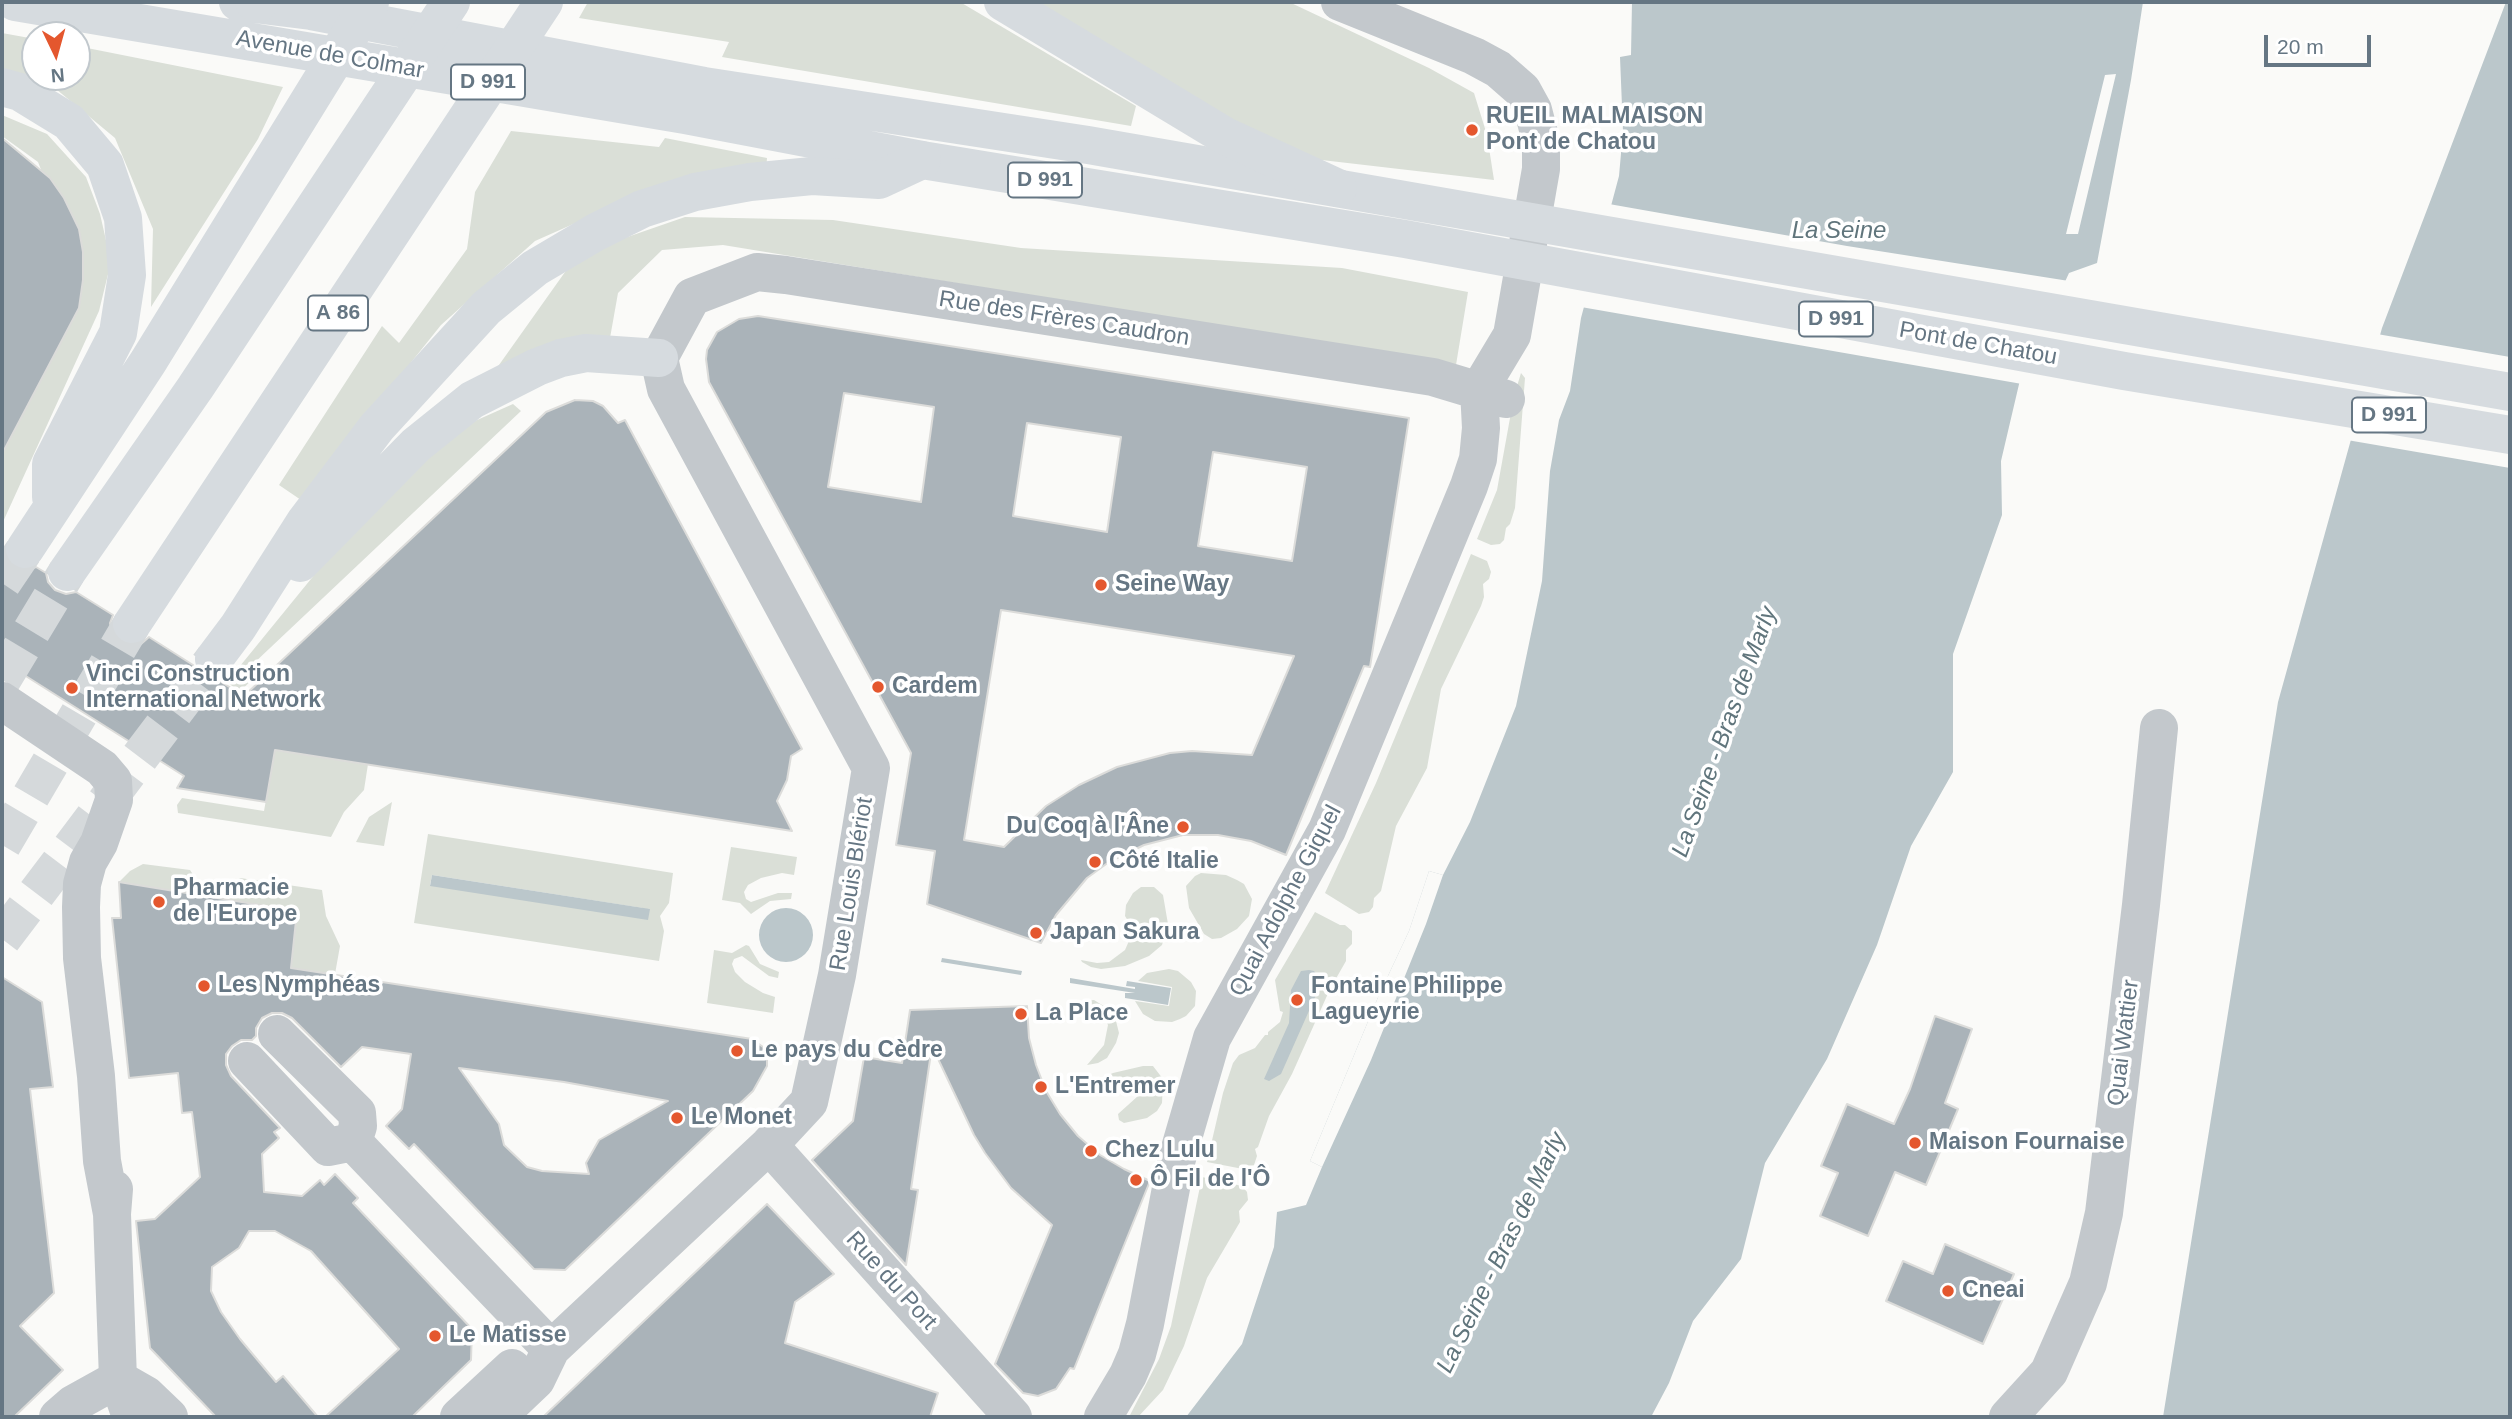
<!DOCTYPE html>
<meta charset="utf-8">
<style>
body{margin:0}
#map{position:relative;width:2512px;height:1419px;overflow:hidden;background:#fafaf8;font-family:Arial,sans-serif}
canvas{display:block}
.frame{position:absolute;inset:0;border:4px solid #657683;pointer-events:none}
.north{position:absolute;left:21px;top:21px;width:70px;height:70px;box-sizing:border-box;background:#fff;border:2px solid #c1c8cd;border-radius:50%;rotate:175deg;font-size:19px;font-weight:700;line-height:28px;text-align:center;color:#657683}
.north::after{content:'';display:block;margin:auto;width:24px;height:32px;background:#e4572e;clip-path:polygon(50% 0,100% 100%,50% 72%,0 100%)}
.scale{position:absolute;left:2264px;top:35px;width:107px;height:32px;box-sizing:border-box;border:4px solid #657683;border-top:0;padding-left:9px;font-size:21px;line-height:24px;white-space:nowrap;color:#657683;-webkit-text-stroke:5px #fff;paint-order:stroke}
</style>
<div id="map">
<canvas width="2512" height="1419"></canvas>
<div class="frame"></div>
<div class="north">N</div>
<div class="scale">20 m</div>
</div>
<script>
const c = document.querySelector('canvas').getContext('2d');
c.lineJoin = 'round';
function paint(path, color) {
  c.fillStyle = color;
  c.fill(path, 'evenodd');
}
function poly(rows) {
  const path = new Path2D();
  for (const r of rows) {
    if (r.length === 3) {
      path.moveTo(r[0] + r[2], r[1]);
      path.arc(r[0], r[1], r[2], 0, 2 * Math.PI);
      continue;
    }
    path.moveTo(r[0], r[1]);
    for (let i = 2; i < r.length; i += 2) path.lineTo(r[i], r[i + 1]);
  }
  return path;
}
function stroke(path, color, width, dash) {
  c.strokeStyle = color;
  c.lineWidth = width;
  c.lineCap = dash ? 'butt' : 'round';
  c.setLineDash(dash || []);
  c.stroke(path);
}
function label(font, color, halo, rows, align = 'center') {
  c.font = font + ' Arial,sans-serif';
  c.lineWidth = 7;
  c.setLineDash([]);
  c.textBaseline = 'middle';
  c.strokeStyle = halo;
  c.fillStyle = color;
  for (const [text, x, y, turn = 0] of rows) {
    c.save();
    c.translate(x, y);
    c.rotate((+turn || 0) * Math.PI / 180);
    c.textAlign = isNaN(turn) ? turn : align;
    if (halo) c.strokeText(text, 0, 0);
    c.fillText(text, 0, 0);
    c.restore();
  }
}
const green = poly([
 [588,2,960,2,1136,106,1131,126,722,57,729,42,579,18],
 [1034,2,1289,2,1429,68,1474,93,1487,135,1494,180,1313,159,1216,118],
 [2,33,35,39,35,77,77,77,77,46,283,87,258,139,151,307,153,229,115,138,56,89,2,74],
 [2,115,47,134,86,177,100,214,111,262,99,311,2,524,2,452,54,338,69,241,38,162,2,136],
 [511,131,659,147,665,138,767,158,766,171,650,190,535,241,441,325,301,500,279,485,382,326,399,343,467,249,475,192],
 [685,217,833,220,1021,248,1342,268,1468,292,1456,365,723,245,662,250,618,293,610,338,494,372,570,265,613,242],
 [1521,373,1525,378,1515,508,1510,524,1506,528,1504,540,1500,544,1491,545,1477,539,1497,490,1514,396],
 [513,404,521,411,252,665,256,675,240,692,227,682,381,493,448,433],
 [1471,554,1487,561,1491,572,1489,579,1483,584,1484,597,1481,606,1441,689,1427,768,1396,826,1381,891,1374,898,1373,907,1369,912,1359,914,1325,893,1376,783],
 [275,750,368,764,364,790,344,812,331,837,178,813,177,805,182,798,264,811],
 [392,802,384,846,356,842,369,817],
 [428,834,673,873,669,903,660,916,664,931,659,961,414,923],
 [432,875,649,909,650,909,430,885],
 [731,847,797,857,794,875,782,873,761,878,748,885,744,892,746,899,751,902,778,893,792,893,791,899,770,901,751,914,740,903,722,900],
 [143,864,190,870,196,879,193,894,119,882,130,871],
 [1201,873,1226,875,1237,880,1244,884,1252,899,1249,916,1237,929,1221,938,1212,939,1204,934,1189,908,1186,886,1195,876],
 [240,878,322,890,326,916,340,946,335,974,291,968,296,911,229,900,232,883],
 [1141,887,1154,887,1163,895,1168,924,1162,945,1149,956,1125,966,1101,969,1091,967,1082,962,1081,960,1097,963,1109,962,1125,950,1132,934,1130,924,1125,916,1126,905,1133,893],
 [1315,912,1340,925,1345,925,1352,931,1352,944,1346,950,1346,961,1330,989,1292,1074,1269,1116,1258,1147,1255,1149,1257,1156,1254,1165,1243,1169,1207,1162,1223,1093,1233,1063,1239,1055,1255,1048,1265,1035,1268,1035,1268,1032,1280,1022,1283,1012,1280,1011,1275,980],
 [746,945,749,946,760,964,779,972,778,978,769,976,742,956,734,959,732,964,735,972,745,982,763,993,775,997,773,1013,707,1003,714,950,732,953],
 [1169,969,1178,971,1191,982,1196,991,1195,1006,1186,1016,1180,1019,1172,1022,1155,1021,1143,1014,1135,1001,1169,1006,1172,987,1138,981,1147,973],
 [1094,1000,1110,1010,1116,1021,1119,1033,1116,1043,1107,1058,1098,1063,1087,1065,1104,1045,1108,1025,1100,1009,1088,1004,1073,1005,1080,1001],
 [1143,1066,1153,1066,1163,1079,1162,1103,1157,1111,1147,1118,1124,1123,1119,1120,1118,1114,1138,1096,1138,1087,1122,1079,1097,1085,1095,1081,1113,1073],
 [1202,1177,1242,1186,1247,1192,1248,1200,1239,1211,1240,1222,1207,1278,1184,1346,1163,1390,1138,1417,1129,1417,1159,1359,1171,1326]
]);
const water = poly([
 [1632,2,2143,2,2131,80,2097,263,2069,273,2020,380,2001,461,2002,515,1953,654,1953,772,1911,846,1877,945,1827,1059,1765,1163,1741,1259,1693,1321,1669,1383,1651,1417,1186,1417,1242,1344,1274,1247,1277,1212,1306,1205,1322,1167,1310,1161,1379,995,1409,931,1429,871,1443,875,1470,822,1516,706,1542,581,1550,471,1559,420,1570,391,1581,318,1619,176,1623,131,1620,57,1631,55],
 [2506,2,2510,2,2510,1417,2163,1417,2278,702,2382,328],
 [432,875,650,909,648,920,430,886],
 [786,935,27],
 [942,958,1022,971,1021,975,941,962],
 [1309,970,1314,971,1318,977,1316,995,1281,1074,1269,1081,1264,1079,1289,1023,1291,990,1301,971],
 [1070,978,1135,989,1135,987,1126,986,1127,981,1171,988,1168,1005,1125,998,1125,993,1135,993,1070,983]
]);
const pier = poly([
 [2116,74,2078,234,2066,234,2105,75],
 [1609,204,1847,246,2069,281,2022,384,1581,307],
 [2377,334,2510,357,2510,468,2347,440],
 [1429,871,1443,875,1426,924,1371,1060,1322,1167,1310,1161,1379,995,1409,931]
]);
const building = poly([
 [2,138,50,178,64,198,79,229,83,252,83,280,79,308,2,454,2,138],
 [758,316,1409,418,1370,667,1364,666,1286,855,1251,841,1218,835,1183,835,1144,845,1109,862,1087,878,1056,915,1041,943,927,904,935,851,896,845,911,753,709,382,706,359,707,350,717,332,739,319,758,316],
 [844,393,934,407,921,502,828,487,844,393],
 [1027,423,1121,437,1107,532,1013,516,1027,423],
 [1213,452,1307,467,1292,561,1198,546,1213,452],
 [1001,610,1294,656,1252,755,1192,751,1170,753,1117,767,1079,785,1046,806,1004,847,964,840,1001,610],
 [575,400,593,401,603,406,618,423,625,420,802,749,791,756,787,780,777,801,792,831,275,750,266,802,177,788,184,776,2,661,2,546,6,559,14,568,24,571,36,567,46,573,48,582,55,590,66,594,76,592,113,615,110,623,112,633,121,643,131,646,141,644,149,637,193,665,201,677,211,681,218,680,244,696,546,412,575,400],
 [119,882,297,911,291,968,752,1039,763,1047,767,1054,767,1066,753,1091,565,1270,534,1269,414,1144,409,1149,386,1126,402,1109,411,1054,362,1047,341,1067,292,1018,282,1013,272,1013,262,1018,256,1028,256,1036,252,1040,241,1040,232,1046,226,1054,226,1065,231,1076,280,1128,274,1132,279,1138,262,1154,264,1192,302,1196,320,1180,324,1185,335,1174,358,1198,353,1203,472,1329,471,1360,412,1417,325,1417,399,1349,311,1251,275,1231,249,1231,239,1248,212,1267,211,1291,221,1312,240,1339,276,1382,283,1376,318,1417,216,1417,150,1348,136,1221,155,1219,200,1177,192,1112,182,1113,178,1073,129,1078,112,918,121,918,119,882],
 [459,1068,564,1082,668,1101,599,1140,586,1163,589,1174,542,1171,527,1167,504,1145,499,1124,459,1068],
 [2,977,42,1002,53,1087,30,1089,54,1293,20,1326,63,1370,14,1417,2,1417,2,977],
 [1027,1006,1029,1038,1036,1065,1046,1091,1060,1114,1078,1136,1100,1155,1124,1169,1150,1181,1074,1369,1070,1368,1056,1389,1038,1396,1023,1393,995,1364,1052,1225,1011,1188,985,1153,974,1135,932,1046,911,1189,918,1190,906,1265,812,1160,853,1121,864,1057,902,1063,910,1010,1027,1006],
 [1935,1016,1972,1029,1945,1103,1958,1109,1926,1185,1895,1172,1868,1236,1820,1216,1838,1173,1821,1166,1847,1104,1894,1124,1910,1089,1935,1016],
 [767,1204,834,1274,795,1302,785,1343,938,1393,930,1417,543,1417,767,1204],
 [1945,1244,2014,1274,1983,1344,1886,1301,1903,1261,1933,1274,1945,1244]
]);
const highwayTunnel = poly([
 [2,583,25,549],
 [2,680,67,572],
 [2,845,132,624],
 [2,939,214,659]
]);
const minor = poly([
 [2,701,102,768,113,781,114,800,99,843,88,862,82,884,81,907,82,958,96,1076,102,1161,112,1214],
 [277,1034,357,1113,358,1126,353,1142,551,1349],
 [247,1061,328,1147,353,1142],
 [769,1145,1013,1417],
 [114,1189,112,1214,118,1379,130,1414,134,1417],
 [118,1379,146,1395,169,1417],
 [58,1417,73,1404,118,1379],
 [459,1417,512,1368],
 [497,1417,536,1380,551,1349,769,1145,809,1102,837,975,871,768,666,389,659,358,692,297,757,272,786,275,1433,377,1506,399],
 [1103,1417,1128,1375,1137,1354,1145,1324,1176,1162,1212,1038,1327,830,1469,486,1478,459,1481,428,1479,390,1512,335,1541,169,1541,141,1533,110,1522,90,1498,69,1474,56,1340,2],
 [2008,1417,2049,1372,2088,1283,2104,1213,2141,905,2159,728]
]);
const major = poly([
 [15,2,685,115,922,160,1405,239,2124,371,2510,435],
 [238,2,311,11,704,86,1088,145,2510,392]
]);
const highway = poly([
 [254,2,258,4],
 [1003,2,1225,136,1338,188],
 [2,87,20,92,69,122,105,165,123,218,127,275,118,333,51,464,51,497],
 [25,549,148,362,370,2],
 [300,563,416,445,472,400,537,367,561,358,586,353,659,358],
 [67,572,195,388,451,2],
 [132,624,544,2],
 [214,659,238,627,305,522,377,427,486,308,535,268,596,232,642,209,695,192,750,182,812,176,879,180,922,160]
]);
const markers = [
 [1472,130,7,"#e4572e"],
 [1101,585,7,"#e4572e"],
 [878,687,7,"#e4572e"],
 [72,688,7,"#e4572e"],
 [1183,827,7,"#e4572e"],
 [1095,862,7,"#e4572e"],
 [159,902,7,"#e4572e"],
 [1036,933,7,"#e4572e"],
 [204,986,7,"#e4572e"],
 [1297,1000,7,"#e4572e"],
 [1021,1014,7,"#e4572e"],
 [737,1051,7,"#e4572e"],
 [1041,1087,7,"#e4572e"],
 [677,1118,7,"#e4572e"],
 [1915,1143,7,"#e4572e"],
 [1091,1151,7,"#e4572e"],
 [1136,1180,7,"#e4572e"],
 [1948,1291,7,"#e4572e"],
 [435,1336,7,"#e4572e"]
];
const shields = [
 [488,82,74],
 [1045,180,74],
 [338,313,60],
 [1836,319,74],
 [2389,415,74]
];
const shieldNames = [
 ["D 991",488,82],
 ["D 991",1045,180],
 ["A 86",338,313],
 ["D 991",1836,319],
 ["D 991",2389,415]
];
const streetNames = [
 ["Avenue de Colmar",330,55,10],
 ["Rue des Frères Caudron",1064,319,9],
 ["Pont de Chatou",1978,344,10],
 ["Rue Louis Blériot",852,884,-81],
 ["Quai Adolphe Giquel",1286,901,-62],
 ["Quai Wattier",2124,1043,-83],
 ["Rue du Port",891,1281,48]
];
const poiNames = [
 ["RUEIL MALMAISON",1486,117],
 ["Pont de Chatou",1486,143],
 ["Seine Way",1115,585],
 ["Vinci Construction",86,675],
 ["International Network",86,701],
 ["Cardem",892,687],
 ["Du Coq à l'Âne",1169,827,"right"],
 ["Côté Italie",1109,862],
 ["Pharmacie",173,889],
 ["de l'Europe",173,915],
 ["Japan Sakura",1050,933],
 ["Les Nymphéas",218,986],
 ["Fontaine Philippe",1311,987],
 ["Lagueyrie",1311,1013],
 ["La Place",1035,1014],
 ["Le pays du Cèdre",751,1051],
 ["L'Entremer",1055,1087],
 ["Le Monet",691,1118],
 ["Maison Fournaise",1929,1143],
 ["Chez Lulu",1105,1151],
 ["Ô Fil de l'Ô",1150,1180],
 ["Cneai",1962,1291],
 ["Le Matisse",449,1336]
];
const waterNames = [
 ["La Seine",1839,231],
 ["La Seine - Bras de Marly",1725,732,-70],
 ["La Seine - Bras de Marly",1502,1253,-64]
];
paint(green, '#dadfd7');
paint(water, '#bbc7cb');
paint(pier, '#fafaf8');
paint(building, '#aab3b9');
stroke(building, '#dcdcda', 2);
stroke(highwayTunnel, '#d5d9db', 38, [38, 19]);
stroke(minor, '#c3c8cc', 38);
stroke(major, '#d6dbdf', 38);
stroke(highway, '#d6dbdf', 38);
for (const [x, y, r, color] of markers) {
  const dot = new Path2D();
  dot.arc(x, y, r, 0, 2 * Math.PI);
  c.fillStyle = color;
  c.fill(dot);
  stroke(dot, '#fff', 2.5);
}
for (const [x, y, w] of shields) {
  const box = new Path2D();
  box.roundRect(x - w / 2, y - 17.5, w, 35, 5);
  c.fillStyle = '#fff';
  c.fill(box);
  stroke(box, '#657683', 2);
}
label('bold 21px', '#657683', null, shieldNames);
label('23px', '#657683', '#fff', streetNames);
label('bold 23px', '#657683', '#fff', poiNames, 'left');
label('italic 24px', '#60757c', '#fff', waterNames);
</script>
